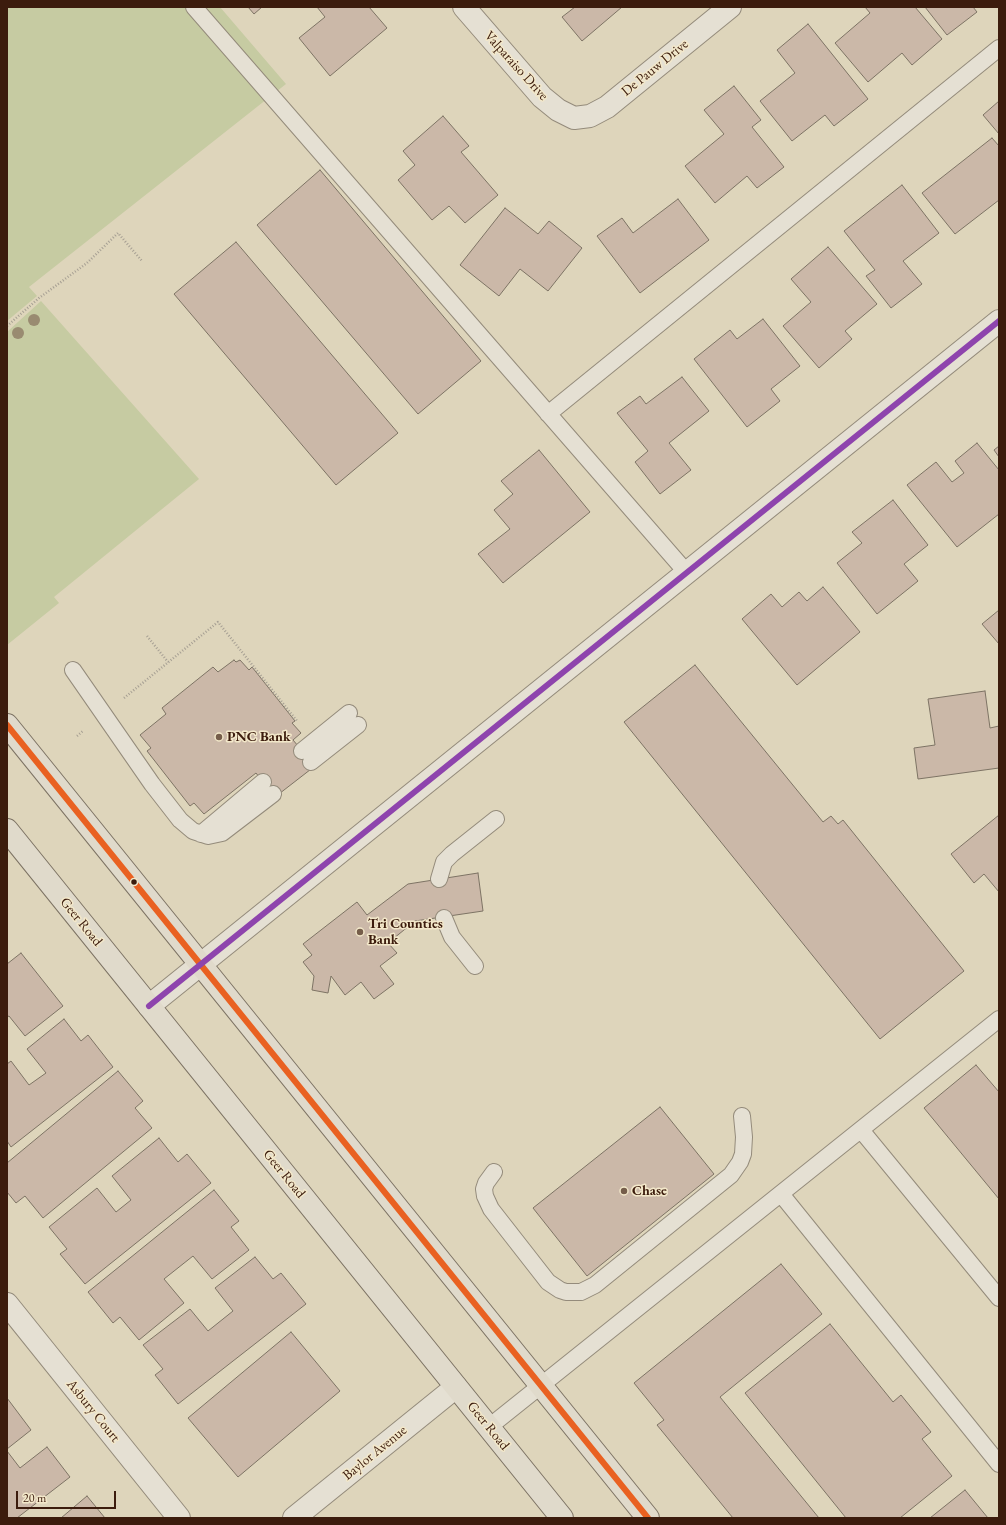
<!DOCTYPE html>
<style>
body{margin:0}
#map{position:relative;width:1006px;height:1525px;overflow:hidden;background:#ded5bb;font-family:"EB Garamond",serif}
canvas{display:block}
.frame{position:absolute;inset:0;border:8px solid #3c1c0d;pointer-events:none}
.scale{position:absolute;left:16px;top:1491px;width:100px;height:18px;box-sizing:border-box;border:2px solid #3c1c0d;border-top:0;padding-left:5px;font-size:12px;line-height:14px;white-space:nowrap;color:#3c1c0d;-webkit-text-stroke:3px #f3e8ca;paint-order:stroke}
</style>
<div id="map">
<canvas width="1006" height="1525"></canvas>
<div class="frame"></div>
<div class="scale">20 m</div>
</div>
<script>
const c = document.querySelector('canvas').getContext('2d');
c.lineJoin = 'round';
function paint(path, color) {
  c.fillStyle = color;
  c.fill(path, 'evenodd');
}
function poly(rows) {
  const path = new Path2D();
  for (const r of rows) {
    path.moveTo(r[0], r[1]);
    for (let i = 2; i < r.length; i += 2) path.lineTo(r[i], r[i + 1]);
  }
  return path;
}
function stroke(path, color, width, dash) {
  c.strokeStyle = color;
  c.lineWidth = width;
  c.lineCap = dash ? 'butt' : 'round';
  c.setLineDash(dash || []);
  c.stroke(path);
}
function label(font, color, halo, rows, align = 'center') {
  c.font = font + ' "EB Garamond",serif';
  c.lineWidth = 3;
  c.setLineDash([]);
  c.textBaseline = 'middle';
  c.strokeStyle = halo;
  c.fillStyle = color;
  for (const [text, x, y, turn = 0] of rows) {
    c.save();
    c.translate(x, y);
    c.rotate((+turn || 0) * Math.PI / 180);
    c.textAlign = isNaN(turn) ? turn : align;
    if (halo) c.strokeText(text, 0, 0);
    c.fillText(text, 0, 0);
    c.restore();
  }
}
const green = poly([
 [7,7,220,7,286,84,29,287,37,296,7,321],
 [41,301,199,479,54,597,59,603,7,645,7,332]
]);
const building = poly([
 [248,7,262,7,254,14,248,7],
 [317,7,369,7,387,28,330,76,299,38,325,17,317,7],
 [575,7,622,7,582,41,562,17,575,7],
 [865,7,915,7,942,39,912,65,902,53,868,82,835,43,870,13,865,7],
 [925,7,973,7,977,12,947,35,925,7],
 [808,24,868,99,834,126,825,115,792,141,760,101,795,73,777,50,808,24],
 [734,86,761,120,752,127,784,167,757,188,747,176,715,203,685,166,724,134,704,110,734,86],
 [999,101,999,134,983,115,999,101],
 [443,116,469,146,461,152,498,195,465,223,449,206,432,220,398,180,415,165,403,151,443,116],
 [992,138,999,146,999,200,955,234,922,193,992,138],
 [320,170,481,361,418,414,257,225,320,170],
 [902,185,939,233,903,261,922,284,891,308,866,276,875,270,844,231,902,185],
 [678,199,709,240,640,293,597,236,622,218,633,233,678,199],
 [505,208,538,234,549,221,582,248,548,291,520,269,499,296,460,265,505,208],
 [236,242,398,433,336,485,174,294,236,242],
 [828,247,877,304,845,331,852,339,819,368,783,326,811,302,791,279,828,247],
 [763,319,800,366,771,389,780,401,747,427,694,359,730,330,737,339,763,319],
 [682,377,709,411,669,443,691,470,660,494,635,462,648,451,617,413,640,396,646,404,682,377],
 [977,443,999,470,999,514,957,547,907,485,936,462,952,482,964,473,955,461,977,443],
 [999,446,999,457,994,450,999,446],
 [539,450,590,512,503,583,478,554,510,529,494,510,513,494,501,481,539,450],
 [893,500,928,545,904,564,918,581,877,614,837,563,862,543,852,532,893,500],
 [823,587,860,632,797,685,742,619,771,594,782,607,799,592,807,601,823,587],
 [999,610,999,644,982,624,999,610],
 [234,660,236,662,240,660,249,670,252,667,295,721,292,723,301,733,293,740,315,766,275,797,256,773,204,814,194,803,190,806,147,751,151,748,140,735,166,714,162,708,213,667,218,672,234,660],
 [695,665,823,822,831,816,838,824,843,820,964,971,880,1039,624,722,695,665],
 [985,691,990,728,999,726,999,768,918,779,914,748,935,745,928,699,985,691],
 [999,815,999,892,984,874,974,883,951,854,999,815],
 [478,873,483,911,415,921,388,943,397,953,380,966,394,984,374,999,361,982,345,995,331,976,328,993,312,990,314,976,303,962,312,955,303,944,357,902,367,915,408,884,478,873],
 [21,953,63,1006,25,1036,9,1016,7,1017,7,964,21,953],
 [64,1019,81,1041,88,1035,113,1067,11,1147,7,1141,7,1064,11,1061,29,1085,46,1073,27,1049,64,1019],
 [976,1065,999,1092,999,1199,924,1108,976,1065],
 [118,1071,143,1101,135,1108,152,1128,43,1218,25,1196,16,1203,7,1192,7,1163,118,1071],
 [660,1107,714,1174,587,1276,533,1208,660,1107],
 [159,1138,178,1162,187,1154,211,1183,85,1284,60,1254,67,1249,49,1227,97,1188,116,1212,131,1200,112,1176,159,1138],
 [214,1190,239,1221,231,1227,249,1250,212,1279,193,1256,164,1279,184,1303,139,1340,120,1317,113,1323,88,1292,214,1190],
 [255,1257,273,1279,281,1273,306,1304,178,1404,155,1375,163,1369,143,1345,190,1309,208,1331,233,1311,215,1288,255,1257],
 [781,1264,822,1314,720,1397,819,1518,733,1518,657,1425,664,1420,634,1383,781,1264],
 [830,1324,893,1402,901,1395,931,1432,922,1439,952,1476,900,1518,846,1518,745,1393,830,1324],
 [291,1332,340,1391,238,1477,188,1418,291,1332],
 [7,1398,31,1430,7,1449,7,1398],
 [47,1447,70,1477,17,1518,7,1518,7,1451,20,1468,47,1447],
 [965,1490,988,1518,930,1518,965,1490],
 [87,1496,105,1518,61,1518,87,1496]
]);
const path = poly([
 [7,326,39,298,87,263,118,233,142,261],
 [147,636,168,662],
 [124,698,218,622,297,721],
 [77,736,83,731]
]);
const service = poly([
 [194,7,687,573],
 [548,414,999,48],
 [73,670,152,784,180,820,193,831,208,836,222,833,273,794],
 [302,751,349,713],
 [311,762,358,725],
 [201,834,263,782],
 [439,879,444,862,452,854,496,819],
 [444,918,452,937,475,966],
 [861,1130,999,1298],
 [494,1172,486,1183,484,1189,485,1196,491,1209,548,1282,560,1290,566,1292,581,1292,595,1285,731,1175,740,1162,743,1154,744,1137,742,1116],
 [781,1194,999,1464],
 [489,1427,999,1019]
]);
const minor = poly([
 [464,7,542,97,558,110,574,118,590,116,607,107,730,7],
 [149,1006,999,321],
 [7,1304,179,1518],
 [294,1518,456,1387]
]);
const primary = poly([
 [7,725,648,1518],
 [7,830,562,1518]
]);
const bus1 = poly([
 [7,725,648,1518]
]);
const bus2 = poly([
 [149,1006,999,321]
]);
const trees = [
 [34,320],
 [18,333]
];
const markers = [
 [219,737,4,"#755d4a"],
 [134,882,3.5,"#3c1c0d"],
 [360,932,4,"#755d4a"],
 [624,1191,4,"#755d4a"]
];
const streetNames = [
 ["Valparaiso Drive",516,66,48],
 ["De Pauw Drive",655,68,-39],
 ["Geer Road",81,922,51],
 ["Geer Road",284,1174,51],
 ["Asbury Court",93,1411,51],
 ["Geer Road",488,1426,51],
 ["Baylor Avenue",375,1453,-39]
];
const poiNames = [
 ["PNC Bank",227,737],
 ["Tri Counties",368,924],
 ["Bank",368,940],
 ["Chase",632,1191]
];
paint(green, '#c6cba2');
paint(building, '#cbb8a8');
stroke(building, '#7d7364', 1);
stroke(service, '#948b7b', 18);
stroke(minor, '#948b7b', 24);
stroke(primary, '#7d7364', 24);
stroke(path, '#a69f93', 2.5, [1, 2]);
stroke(service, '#e5e0d3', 16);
stroke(minor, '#e5e0d3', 22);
stroke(primary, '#e0dacb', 22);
stroke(bus1, '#e96121', 6);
stroke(bus2, '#8e44ad', 6);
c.fillStyle = '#998b71';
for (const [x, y] of trees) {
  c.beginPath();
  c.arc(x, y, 6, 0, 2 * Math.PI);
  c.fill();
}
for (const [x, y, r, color] of markers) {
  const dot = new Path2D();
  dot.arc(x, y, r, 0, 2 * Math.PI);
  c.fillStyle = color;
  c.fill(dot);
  stroke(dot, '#f3e8ca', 1.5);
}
label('14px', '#3c1c0d', '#f3e8ca', streetNames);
label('bold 14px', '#3c1c0d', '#f3e8ca', poiNames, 'left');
</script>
